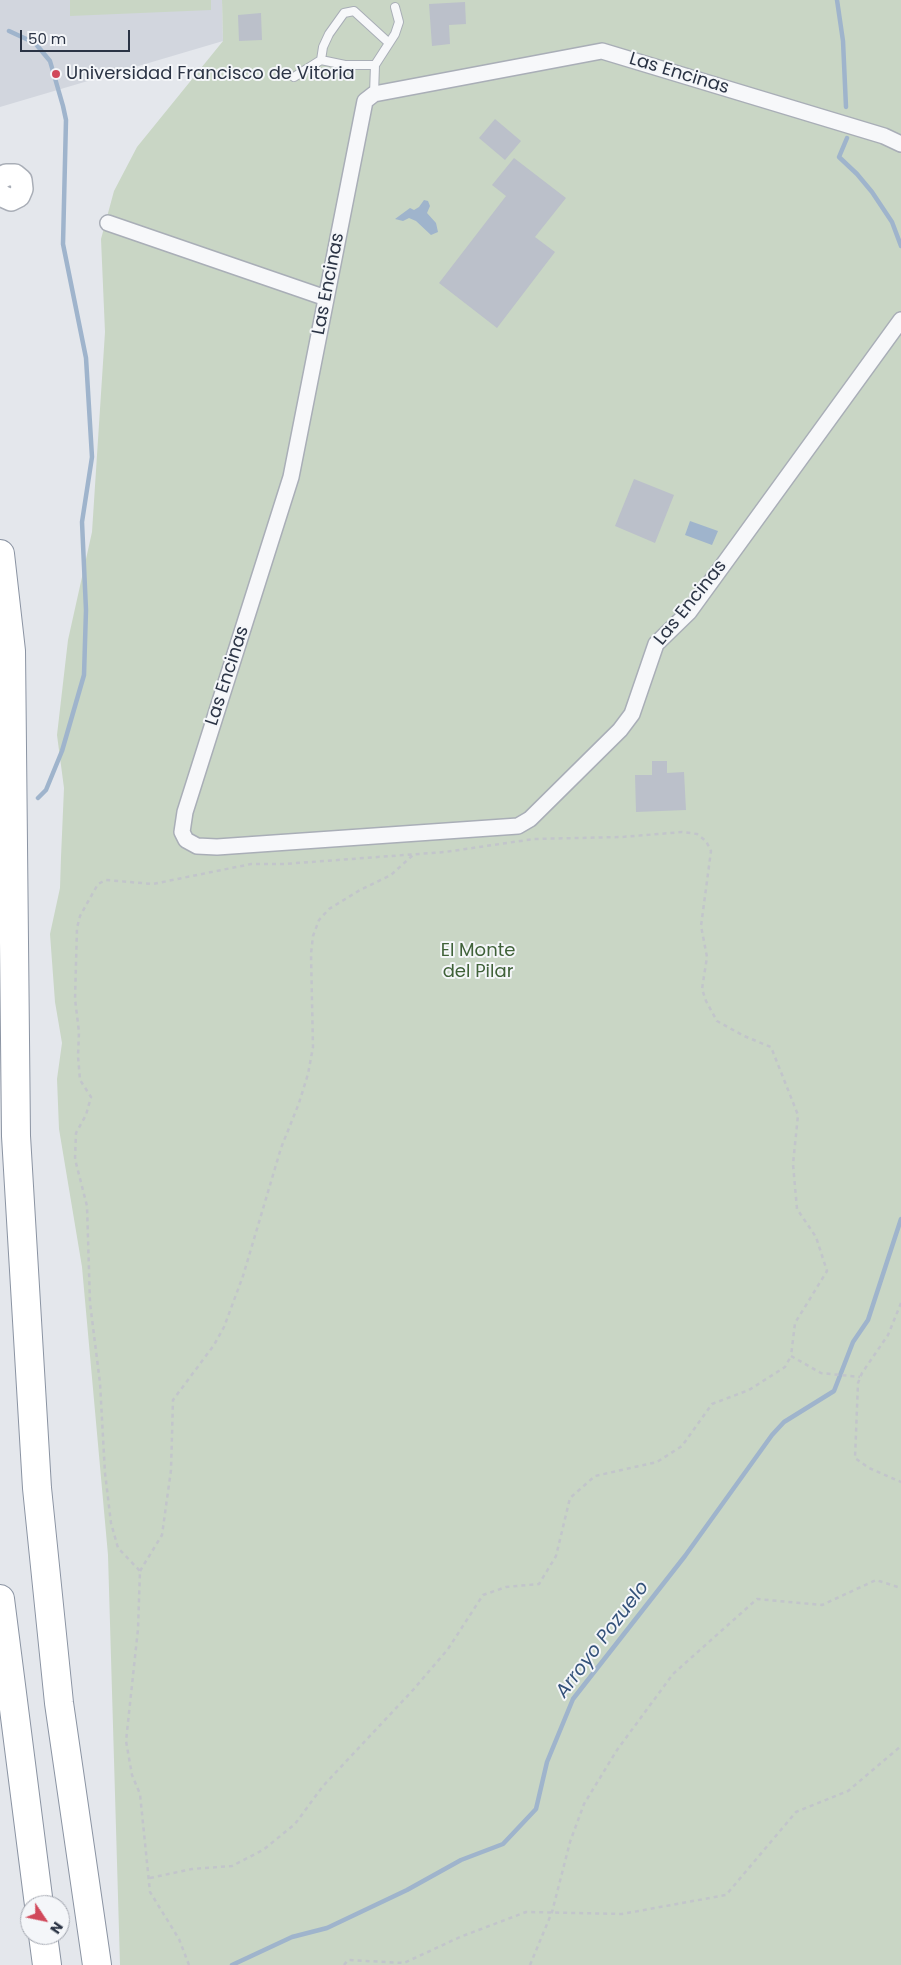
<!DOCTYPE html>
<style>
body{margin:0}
#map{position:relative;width:901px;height:1965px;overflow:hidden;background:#e4e7ec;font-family:Poppins,sans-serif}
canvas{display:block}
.north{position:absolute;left:20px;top:1895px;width:50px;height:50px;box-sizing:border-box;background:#f4f6f9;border:1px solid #a4a8b1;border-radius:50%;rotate:124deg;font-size:14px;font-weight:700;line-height:20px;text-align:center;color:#2b3445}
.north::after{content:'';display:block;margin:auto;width:18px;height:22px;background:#d1495b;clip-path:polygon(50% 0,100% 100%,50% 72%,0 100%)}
.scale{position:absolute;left:20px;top:30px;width:110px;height:22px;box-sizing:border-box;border:2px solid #2b3445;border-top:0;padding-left:6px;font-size:15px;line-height:18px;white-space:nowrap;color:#2b3445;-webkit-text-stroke:4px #f4f6f9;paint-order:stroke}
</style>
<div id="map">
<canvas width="901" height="1965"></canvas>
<div class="north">N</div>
<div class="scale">50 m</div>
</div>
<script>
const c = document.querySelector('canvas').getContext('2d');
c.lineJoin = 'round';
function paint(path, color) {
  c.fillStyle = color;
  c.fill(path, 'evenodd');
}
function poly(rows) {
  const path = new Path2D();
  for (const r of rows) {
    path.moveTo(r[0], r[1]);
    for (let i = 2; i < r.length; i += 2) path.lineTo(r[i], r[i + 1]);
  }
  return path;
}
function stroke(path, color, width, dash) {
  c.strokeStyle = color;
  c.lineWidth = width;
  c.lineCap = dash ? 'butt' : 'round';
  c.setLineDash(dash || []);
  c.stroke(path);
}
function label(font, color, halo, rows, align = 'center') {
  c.font = font + ' Poppins,sans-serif';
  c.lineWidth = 4;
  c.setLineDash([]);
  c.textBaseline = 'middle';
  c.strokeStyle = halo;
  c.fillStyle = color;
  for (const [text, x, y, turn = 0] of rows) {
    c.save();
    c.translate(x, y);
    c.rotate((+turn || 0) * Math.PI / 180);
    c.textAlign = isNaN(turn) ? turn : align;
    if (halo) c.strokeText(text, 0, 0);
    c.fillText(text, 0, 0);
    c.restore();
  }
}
const built = poly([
 [0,0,222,0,223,41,0,107]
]);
const green = poly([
 [70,0,211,0,211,10,70,16],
 [222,0,901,0,901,1965,120,1965,108,1555,82,1267,59,1129,57,1079,62,1043,55,1002,50,934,60,888,61,857,64,788,57,735,68,640,92,532,105,332,101,239,114,191,137,147,223,41]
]);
const water = poly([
 [424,200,428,201,430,206,427,213,436,223,438,232,431,235,416,221,409,218,403,221,395,219,410,208,414,210,419,207],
 [690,521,718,531,712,545,685,535]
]);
const stream = poly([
 [837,0,843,41,846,107],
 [9,31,35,43,50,61,63,106,66,120,63,244,86,358,92,457,82,522,86,610,84,675,62,751,46,790,38,798],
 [847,138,839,157,857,174,872,192,892,222,901,246],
 [232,1965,292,1937,327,1928,407,1890,461,1860,503,1844,536,1809,547,1762,573,1699,685,1556,772,1435,784,1422,834,1391,853,1342,868,1320,901,1219]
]);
const building = poly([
 [465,2,466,24,449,25,450,44,432,46,429,4],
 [261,13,262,40,239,41,238,15],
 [495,119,521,141,505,160,479,138],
 [514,158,566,198,535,237,555,252,497,328,439,283,506,196,492,185],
 [634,479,674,495,655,543,615,526],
 [652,761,667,761,667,773,684,772,686,810,636,812,635,775,652,775]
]);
const path = poly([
 [901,1303,888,1335,862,1373,858,1383,855,1458,869,1468,901,1482],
 [140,1571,162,1535,171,1470,173,1400,214,1345,224,1327,243,1276,281,1148,299,1103,308,1074,313,1047,311,954,313,936,319,920,329,909,360,890,391,875,413,855],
 [150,1878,192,1869,232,1866,263,1850,295,1824,323,1786,413,1690,448,1649,483,1595,506,1587,539,1584,556,1556,570,1498,595,1476,657,1462,682,1446,712,1404,749,1390,785,1367,791,1356],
 [189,1965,179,1939,150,1892,140,1794,132,1775,126,1741,138,1629,140,1571,118,1548,111,1523,105,1473,100,1383,90,1303,87,1206,75,1159,76,1133,86,1115,91,1097,80,1080,78,1056,79,1032,75,999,77,928,80,916,98,884,106,880,153,884,251,864,284,864,445,852,534,839,622,837,682,832,697,834,706,841,711,851,701,926,707,957,702,989,706,1001,717,1021,744,1036,771,1047,798,1115,793,1164,797,1209,816,1237,827,1271,795,1323,791,1356,821,1373,860,1377],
 [344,1965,348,1960,404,1963,460,1937,526,1912,622,1914,726,1895,796,1812,848,1791,901,1746],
 [530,1965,552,1912,570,1842,584,1804,617,1750,673,1674,757,1599,822,1605,876,1580,901,1588]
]);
const lane = poly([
 [321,60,323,47,329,34,344,13,354,11,389,43],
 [294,77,321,60,345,65,375,65,395,34,399,22,395,7],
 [374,94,375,65]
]);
const street = poly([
 [901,144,884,136,602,51,374,94,365,101,291,477,185,812,182,832,186,840,197,846,217,847,518,826,530,819,620,730,632,714,656,644,689,612,901,320],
 [108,223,326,298]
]);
const secondary = poly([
 [0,179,6,175,15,175,21,180,22,189,19,196,11,200,0,195]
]);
const highway = poly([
 [0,554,11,651,16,1136,37,1488,59,1703,97,1965],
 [0,1599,39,1905],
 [43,1935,47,1965]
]);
const markers = [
 [56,74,5,"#d1495b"]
];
const poiNames = [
 ["Universidad Francisco de Vitoria",66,74]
];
const streetNames = [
 ["Las Encinas",679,74,17],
 ["Las Encinas",329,284,-79],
 ["Las Encinas",691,603,-51],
 ["Las Encinas",228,676,-72]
];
const parkNames = [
 ["El Monte",478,951],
 ["del Pilar",478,972]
];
const waterNames = [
 ["Arroyo Pozuelo",603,1640,-53]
];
paint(built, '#d2d6de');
paint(green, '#c9d6c5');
paint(water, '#9fb4cc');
stroke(stream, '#9fb4cc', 4.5);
paint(building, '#bbc0ca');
stroke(lane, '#a9aeb7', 10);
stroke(street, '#a9aeb7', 18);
stroke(secondary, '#a9aeb7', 24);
stroke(highway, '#8b94a3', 30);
stroke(path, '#c2c5cb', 2.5, [4, 4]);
stroke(lane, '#f7f8fa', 8);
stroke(street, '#f7f8fa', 15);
stroke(secondary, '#fff', 21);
stroke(highway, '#fff', 28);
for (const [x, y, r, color] of markers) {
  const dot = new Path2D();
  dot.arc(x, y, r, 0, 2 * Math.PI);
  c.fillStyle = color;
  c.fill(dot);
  stroke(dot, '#f4f6f9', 2);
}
label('18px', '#2b3445', '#f4f6f9', poiNames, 'left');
label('18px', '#2b3445', '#f4f6f9', streetNames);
label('18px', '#3f6138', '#f4f6f9', parkNames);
label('italic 19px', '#34527a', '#f4f6f9', waterNames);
</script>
